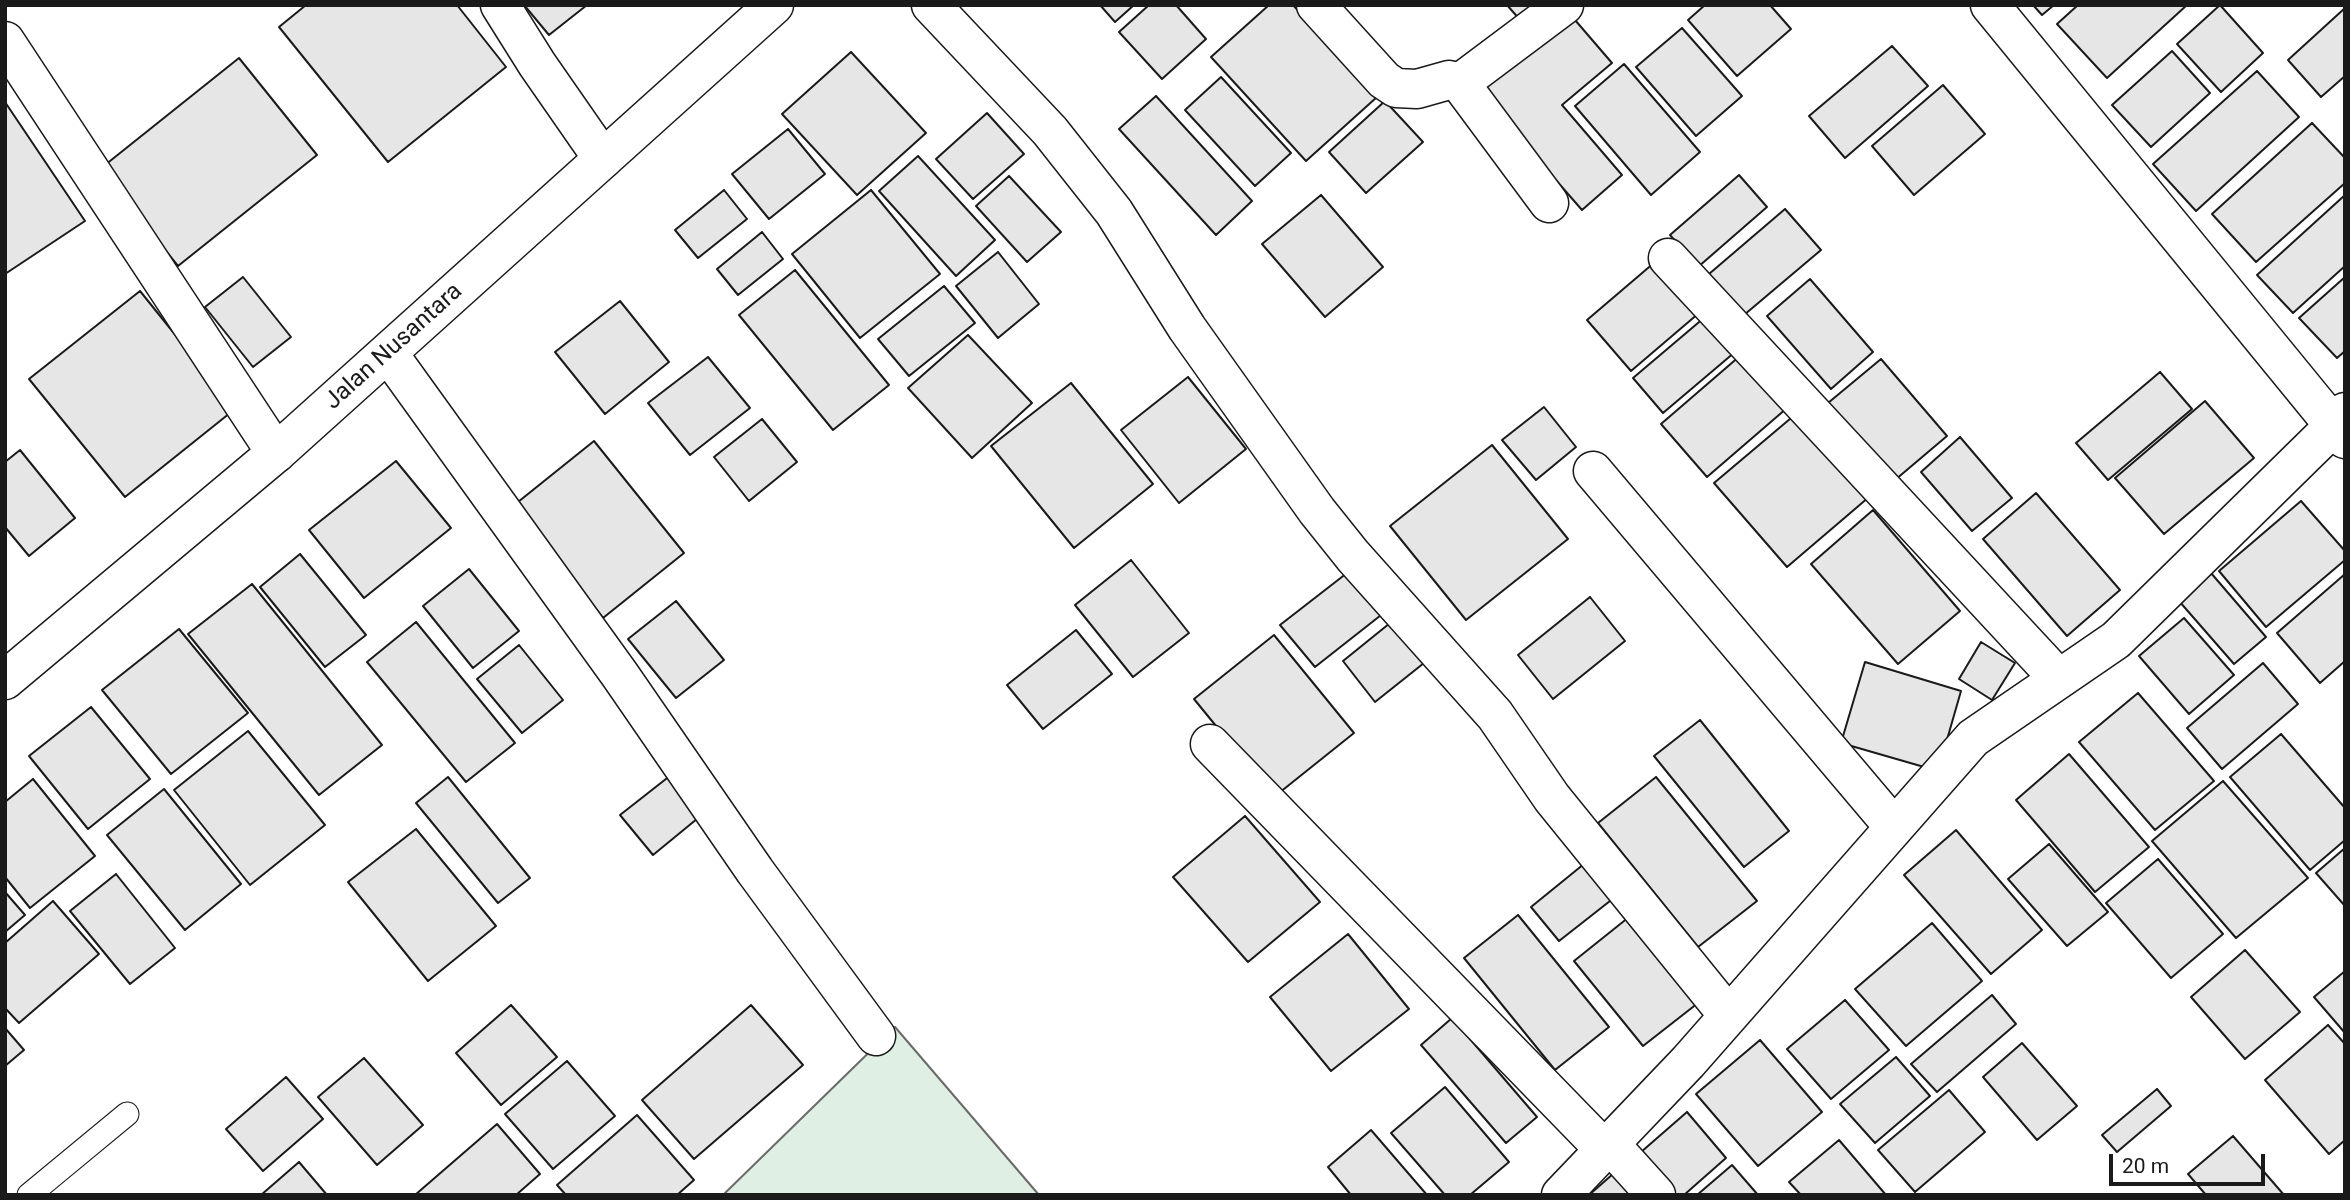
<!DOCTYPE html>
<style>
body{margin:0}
#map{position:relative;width:2350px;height:1200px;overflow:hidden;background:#fff;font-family:Roboto,sans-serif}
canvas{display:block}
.frame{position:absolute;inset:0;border:7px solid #1a1a1a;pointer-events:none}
.scale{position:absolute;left:2109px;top:1154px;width:156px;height:32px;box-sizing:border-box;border:4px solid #1a1a1a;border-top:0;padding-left:9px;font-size:21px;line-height:24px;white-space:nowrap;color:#1a1a1a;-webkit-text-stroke:5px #fff;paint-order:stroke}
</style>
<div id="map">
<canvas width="2350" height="1200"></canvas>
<div class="frame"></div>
<div class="scale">20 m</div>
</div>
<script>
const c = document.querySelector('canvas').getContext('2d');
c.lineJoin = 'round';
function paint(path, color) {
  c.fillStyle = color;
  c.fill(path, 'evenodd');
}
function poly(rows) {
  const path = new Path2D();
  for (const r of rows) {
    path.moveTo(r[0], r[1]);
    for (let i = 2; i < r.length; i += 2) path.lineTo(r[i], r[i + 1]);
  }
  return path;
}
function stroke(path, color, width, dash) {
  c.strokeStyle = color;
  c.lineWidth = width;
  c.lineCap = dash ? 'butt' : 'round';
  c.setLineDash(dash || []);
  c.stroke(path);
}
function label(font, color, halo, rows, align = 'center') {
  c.font = font + ' Roboto,sans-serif';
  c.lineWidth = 5;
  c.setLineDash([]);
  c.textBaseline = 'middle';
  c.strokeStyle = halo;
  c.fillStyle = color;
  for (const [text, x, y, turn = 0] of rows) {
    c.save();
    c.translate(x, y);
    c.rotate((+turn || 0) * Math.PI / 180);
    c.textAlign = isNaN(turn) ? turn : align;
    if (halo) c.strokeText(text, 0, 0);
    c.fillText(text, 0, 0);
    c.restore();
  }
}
const green = poly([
 [895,1027,1039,1195,723,1195,895,1027]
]);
const building = poly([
 [306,5,457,5,506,67,388,162,279,27,306,5],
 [524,5,587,5,549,35,524,5],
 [1100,5,1134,5,1115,22,1100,5],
 [1149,5,1176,5,1206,39,1162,79,1119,32,1149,5],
 [1269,5,1293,5,1377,97,1306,161,1211,57,1269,5],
 [1507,5,1540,5,1521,21,1507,5],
 [1705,5,1770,5,1791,29,1737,76,1688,20,1705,5],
 [2033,5,2054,5,2042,15,2033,5],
 [2078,5,2187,5,2107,78,2057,24,2078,5],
 [2220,5,2263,53,2221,92,2177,44,2220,5],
 [2345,8,2345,76,2321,97,2288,60,2345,8],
 [1569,13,1612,63,1562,105,1622,175,1582,210,1478,91,1569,13],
 [1682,28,1742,96,1696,136,1636,67,1682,28],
 [1892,46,1928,86,1845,158,1809,116,1892,46],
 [2172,51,2210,93,2151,147,2112,105,2172,51],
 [851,52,926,133,857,195,782,114,851,52],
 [239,58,317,155,178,266,100,169,239,58],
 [1624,64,1700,152,1651,195,1575,106,1624,64],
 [2257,71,2299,117,2196,211,2153,164,2257,71],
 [1221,77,1291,153,1255,186,1185,110,1221,77],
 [1943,85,1985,134,1914,195,1872,146,1943,85],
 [1156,96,1252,201,1216,235,1119,129,1156,96],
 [1385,101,1423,142,1366,193,1329,152,1385,101],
 [5,102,85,221,5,274,5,102],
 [987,113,1024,154,973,199,936,159,987,113],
 [2312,123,2345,158,2345,183,2256,262,2212,214,2312,123],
 [788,129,825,174,769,219,732,174,788,129],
 [918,156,995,240,956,276,879,191,918,156],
 [1739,175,1767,207,1698,267,1670,235,1739,175],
 [1009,176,1061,232,1027,262,976,206,1009,176],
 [724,190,747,219,698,258,675,230,724,190],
 [871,190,940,274,860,338,792,254,871,190],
 [1321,195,1383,267,1325,317,1262,244,1321,195],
 [2345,195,2345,266,2293,313,2257,275,2345,195],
 [1785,209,1821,250,1744,315,1709,274,1785,209],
 [762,232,783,259,738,295,717,269,762,232],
 [998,252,1039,304,998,338,956,286,998,252],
 [1655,262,1699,313,1631,371,1587,320,1655,262],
 [795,270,889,385,833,430,739,315,795,270],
 [243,277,291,337,253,367,205,307,243,277],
 [2345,277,2345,351,2337,358,2299,318,2345,277],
 [1810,279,1873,352,1831,389,1767,316,1810,279],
 [944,286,975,323,909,376,878,339,944,286],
 [140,291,235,409,125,497,29,379,140,291],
 [620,301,669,362,605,414,555,352,620,301],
 [1705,317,1735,352,1663,413,1633,378,1705,317],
 [968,335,1032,403,972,458,908,388,968,335],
 [1741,355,1787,408,1707,477,1661,424,1741,355],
 [708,357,750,408,690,455,648,403,708,357],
 [1881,359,1947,436,1895,480,1828,403,1881,359],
 [2160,372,2192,409,2108,480,2076,443,2160,372],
 [1188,377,1246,449,1179,503,1121,430,1188,377],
 [1071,383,1153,484,1074,548,991,446,1071,383],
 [2205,401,2254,458,2164,534,2115,478,2205,401],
 [1544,407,1576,447,1536,480,1502,440,1544,407],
 [1797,413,1869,497,1787,567,1714,483,1797,413],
 [762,419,797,462,749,501,714,457,762,419],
 [1960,437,2012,498,1972,531,1921,472,1960,437],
 [594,441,684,553,603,618,513,506,594,441],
 [1492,445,1568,539,1466,620,1390,526,1492,445],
 [20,450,75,518,29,556,5,527,5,462,20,450],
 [396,461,451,528,364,598,309,530,396,461],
 [2036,493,2120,590,2067,636,1983,539,2036,493],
 [2301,501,2345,551,2345,560,2266,627,2219,571,2301,501],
 [1873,510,1960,611,1898,664,1811,564,1873,510],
 [300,554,366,635,325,667,260,587,300,554],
 [1131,560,1189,633,1133,677,1075,605,1131,560],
 [1356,566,1390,608,1315,667,1280,625,1356,566],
 [469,569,519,631,473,668,423,606,469,569],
 [2211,573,2266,637,2234,664,2179,601,2211,573],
 [2345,574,2345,661,2320,683,2277,633,2345,574],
 [252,584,382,745,319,795,188,634,252,584],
 [1590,597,1625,641,1553,699,1518,655,1590,597],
 [676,601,724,660,676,698,628,639,676,601],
 [2184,618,2234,675,2189,714,2139,656,2184,618],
 [1395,619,1429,659,1375,702,1343,661,1395,619],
 [416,622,515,743,466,782,367,662,416,622],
 [179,629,248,713,171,774,102,690,179,629],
 [1076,630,1112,674,1043,729,1007,685,1076,630],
 [1274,635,1354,733,1274,797,1194,699,1274,635],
 [1981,642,2015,663,1992,700,1959,679,1981,642],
 [519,645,563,700,522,733,477,679,519,645],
 [1865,662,1961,691,1938,771,1841,743,1865,662],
 [2263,663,2298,704,2222,769,2187,728,2263,663],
 [2138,693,2214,781,2155,830,2079,742,2138,693],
 [91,707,150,779,88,829,29,756,91,707],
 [1700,720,1789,831,1744,867,1654,756,1700,720],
 [248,731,325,825,250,885,174,790,248,731],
 [2281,734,2345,808,2345,840,2310,870,2230,777,2281,734],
 [2069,754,2149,847,2095,892,2016,800,2069,754],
 [671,775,703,814,653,855,620,815,671,775],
 [448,777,530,878,498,903,416,803,448,777],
 [1656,777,1757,901,1698,947,1598,823,1656,777],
 [33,779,95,856,30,908,5,877,5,802,33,779],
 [2223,781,2308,878,2236,938,2152,841,2223,781],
 [164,789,241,884,185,930,107,835,164,789],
 [1245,816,1320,902,1248,962,1173,877,1245,816],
 [416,829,496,926,428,981,348,882,416,829],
 [1956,830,2042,930,1991,974,1904,875,1956,830],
 [2049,844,2108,912,2067,946,2008,879,2049,844],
 [2345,848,2345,906,2316,873,2345,848],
 [1595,855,1624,890,1559,941,1531,907,1595,855],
 [2158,859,2223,934,2171,978,2106,903,2158,859],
 [116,874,175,948,130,984,70,911,116,874],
 [5,892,25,915,5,932,5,892],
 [53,901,99,954,19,1023,5,1008,5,943,53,901],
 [1518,915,1609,1027,1555,1070,1464,958,1518,915],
 [1629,917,1698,1003,1643,1046,1574,961,1629,917],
 [1932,923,1982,981,1906,1046,1855,989,1932,923],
 [1348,934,1409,1009,1331,1071,1270,997,1348,934],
 [2245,950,2300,1012,2245,1059,2191,997,2245,950],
 [2345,971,2345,1033,2314,997,2345,971],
 [1992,995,2016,1024,1937,1092,1911,1064,1992,995],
 [1845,1000,1889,1050,1831,1099,1787,1049,1845,1000],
 [511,1005,557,1057,501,1105,456,1053,511,1005],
 [751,1005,803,1065,694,1159,642,1100,751,1005],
 [1452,1018,1537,1117,1506,1143,1421,1045,1452,1018],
 [2328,1025,2345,1044,2345,1140,2329,1154,2265,1080,2328,1025],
 [5,1028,24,1050,5,1066,5,1028],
 [1760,1040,1822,1112,1758,1166,1696,1094,1760,1040],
 [2022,1043,2077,1106,2037,1140,1983,1077,2022,1043],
 [1896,1057,1930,1096,1875,1143,1840,1104,1896,1057],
 [364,1058,423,1125,377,1165,318,1097,364,1058],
 [567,1061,615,1116,553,1169,505,1114,567,1061],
 [286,1077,323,1119,263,1171,226,1129,286,1077],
 [1445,1087,1509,1162,1470,1195,1445,1195,1391,1133,1445,1087],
 [2157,1089,2171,1106,2117,1152,2102,1135,2157,1089],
 [1949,1090,1985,1132,1915,1192,1878,1150,1949,1090],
 [1687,1112,1726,1158,1684,1195,1664,1195,1633,1159,1687,1112],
 [637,1115,694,1180,677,1195,566,1195,557,1185,637,1115],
 [497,1124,540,1174,516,1195,415,1195,497,1124],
 [1371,1130,1427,1195,1351,1195,1328,1167,1371,1130],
 [2233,1136,2284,1195,2206,1195,2188,1174,2233,1136],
 [1839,1140,1886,1195,1801,1195,1789,1182,1839,1140],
 [299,1162,327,1195,261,1195,299,1162],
 [1732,1165,1758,1195,1697,1195,1732,1165],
 [1622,1166,1648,1195,1589,1195,1622,1166]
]);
const service = poly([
 [29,1195,127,1114]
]);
const minor = poly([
 [500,5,537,64,603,159],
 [931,5,1050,131,1114,212,1187,328,1317,511,1353,556,1495,715,1552,798,1728,1015],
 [1316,5,1384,80,1396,88,1417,89,1449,80,1460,83,1549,203],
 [1990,5,2345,439],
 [5,41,276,453],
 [1460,83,1564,5],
 [1668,258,2059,679],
 [388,353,620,675,755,871,876,1036],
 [1593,471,1894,827],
 [1210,744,1604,1149],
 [1609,1143,1656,1195],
 [1561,1195,1688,1062,1973,738,2116,640,2334,426,2345,412]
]);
const trunk = poly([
 [5,680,276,453,774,5]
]);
const streetNames = [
 ["Jalan Nusantara",394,347,-42]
];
paint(green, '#e0efe3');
stroke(green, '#6a6a6a', 2);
paint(building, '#e6e6e6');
stroke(building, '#1a1a1a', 2);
stroke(service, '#1a1a1a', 25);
stroke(minor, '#1a1a1a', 41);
stroke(trunk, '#1a1a1a', 41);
stroke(service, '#fff', 23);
stroke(minor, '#fff', 38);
stroke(trunk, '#fff', 38);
label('24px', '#1a1a1a', '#fff', streetNames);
</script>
